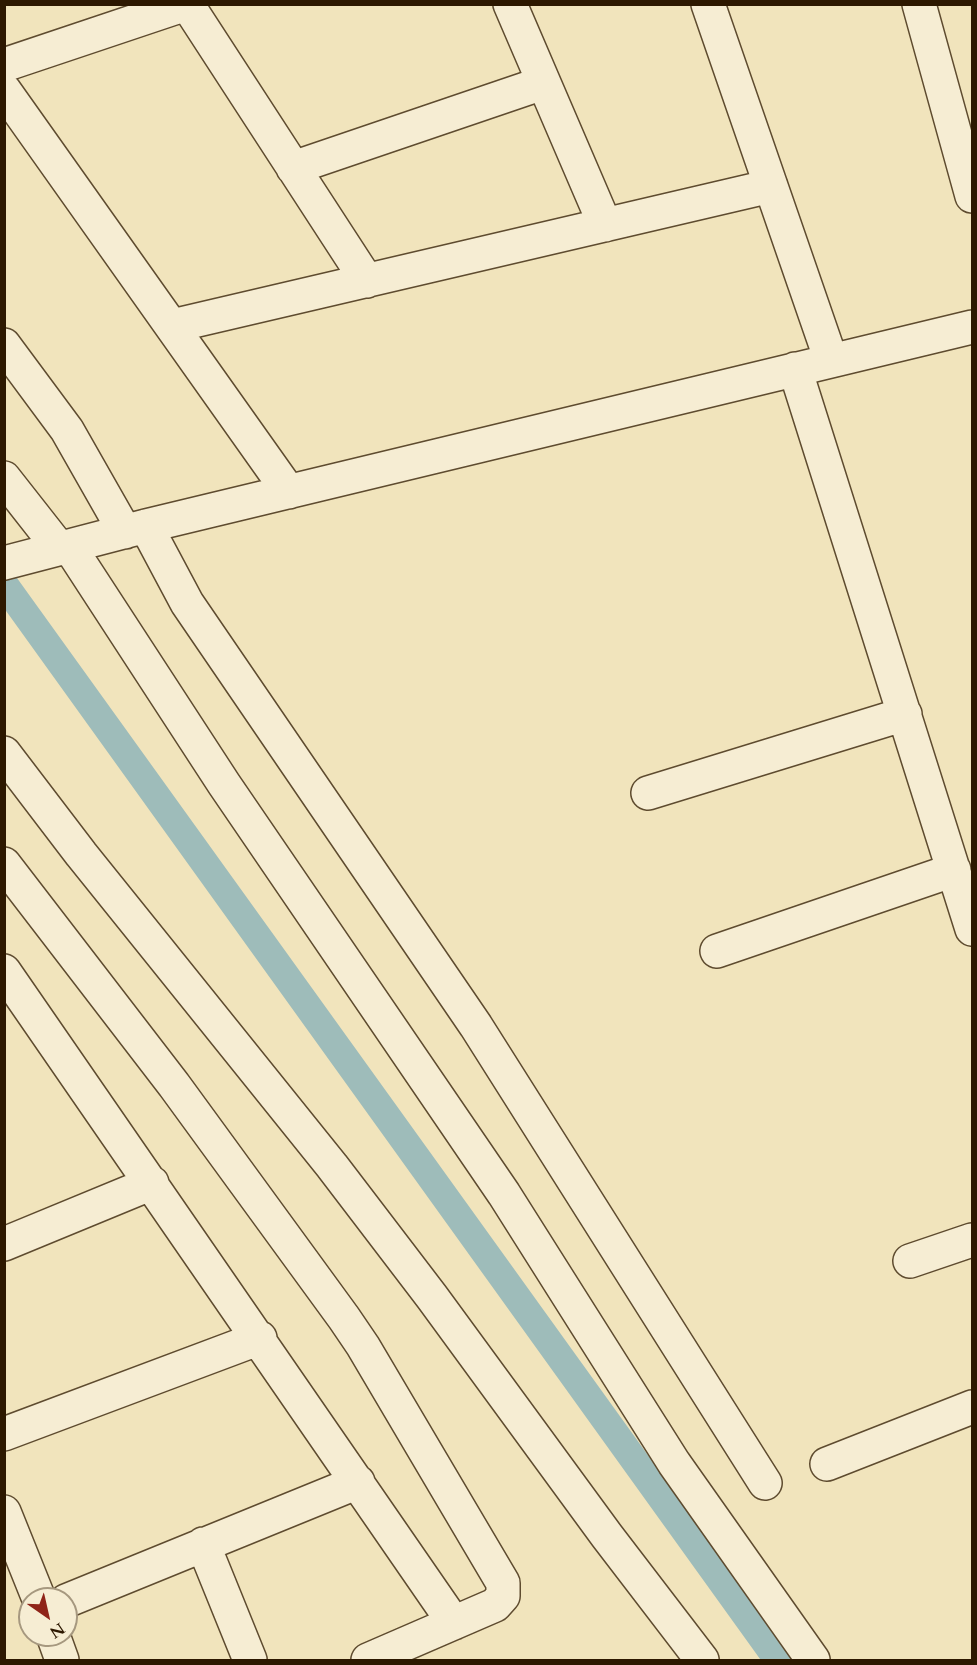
<!DOCTYPE html>
<style>
body{margin:0}
#map{position:relative;width:977px;height:1665px;overflow:hidden;background:#f1e4bc;font-family:Cardo,serif}
canvas{display:block}
.frame{position:absolute;inset:0;border:6px solid #2d1800;pointer-events:none}
.north{position:absolute;left:18px;top:1587px;width:60px;height:60px;box-sizing:border-box;background:#f6edd3;border:2px solid #a6987f;border-radius:50%;rotate:146deg;font-size:16px;font-weight:700;line-height:24px;text-align:center;color:#2d1800}
.north::after{content:'';display:block;margin:auto;width:21px;height:27px;background:#8f2418;clip-path:polygon(50% 0,100% 100%,50% 72%,0 100%)}
</style>
<div id="map">
<canvas width="977" height="1665"></canvas>
<div class="frame"></div>
<div class="north">N</div>
</div>
<script>
const c = document.querySelector('canvas').getContext('2d');
c.lineJoin = 'round';
function poly(rows) {
  const path = new Path2D();
  for (const r of rows) {
    path.moveTo(r[0], r[1]);
    for (let i = 2; i < r.length; i += 2) path.lineTo(r[i], r[i + 1]);
  }
  return path;
}
function stroke(path, color, width, dash) {
  c.strokeStyle = color;
  c.lineWidth = width;
  c.lineCap = dash ? 'butt' : 'round';
  c.setLineDash(dash || []);
  c.stroke(path);
}
const canal = poly([
 [4,584,778,1660]
]);
const minor = poly([
 [187,4,367,281],
 [510,4,605,225],
 [708,4,831,360],
 [919,4,972,196],
 [4,65,186,4],
 [4,90,289,492],
 [293,168,543,83],
 [172,326,771,186],
 [4,345,67,430,125,532],
 [795,369,972,929],
 [4,478,59,548],
 [146,526,187,603,476,1026,765,1483],
 [69,546,224,784,504,1194,674,1463,813,1660],
 [4,563,146,526,972,327],
 [4,753,81,854,332,1166,432,1297,607,1536,702,1660],
 [648,793,905,714],
 [4,864,174,1085,344,1318,363,1346,503,1583,503,1596,495,1605,368,1660],
 [717,951,954,870],
 [4,971,454,1623],
 [4,1244,152,1183],
 [910,1261,972,1240],
 [4,1434,260,1338],
 [827,1464,972,1407],
 [4,1512,39,1599],
 [203,1544,250,1660],
 [66,1601,358,1482],
 [53,1635,62,1660]
]);
stroke(canal, '#9ebcba', 28);
stroke(minor, '#5e4b2f', 36);
stroke(minor, '#f6edd3', 33);
</script>
